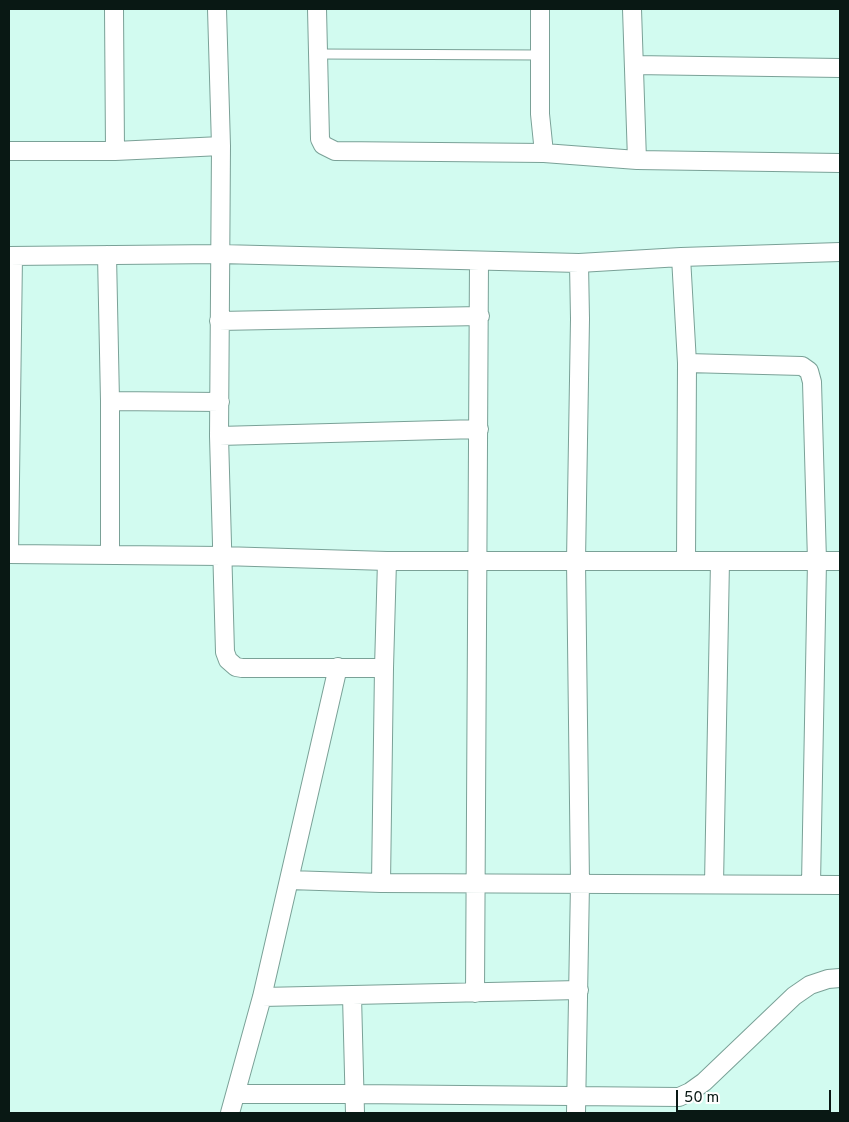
<!DOCTYPE html>
<style>
body{margin:0}
#map{position:relative;width:849px;height:1122px;overflow:hidden;background:#d2fbf0;font-family:Overpass,sans-serif}
canvas{display:block}
.frame{position:absolute;inset:0;border:10px solid #091814;pointer-events:none}
.scale{position:absolute;left:676px;top:1090px;width:155px;height:22px;box-sizing:border-box;border:2px solid #091814;border-top:0;padding-left:6px;font-size:15px;line-height:18px;white-space:nowrap;color:#091814;-webkit-text-stroke:4px #fff;paint-order:stroke}
</style>
<div id="map">
<canvas width="849" height="1122"></canvas>
<div class="frame"></div>
<div class="scale">50 m</div>
</div>
<script>
const c = document.querySelector('canvas').getContext('2d');
c.lineJoin = 'round';
function poly(rows) {
  const path = new Path2D();
  for (const r of rows) {
    path.moveTo(r[0], r[1]);
    for (let i = 2; i < r.length; i += 2) path.lineTo(r[i], r[i + 1]);
  }
  return path;
}
function stroke(path, color, width, dash) {
  c.strokeStyle = color;
  c.lineWidth = width;
  c.lineCap = dash ? 'butt' : 'round';
  c.setLineDash(dash || []);
  c.stroke(path);
}
const lane = poly([
 [318,54,540,55]
]);
const street = poly([
 [114,9,115,151],
 [217,9,221,146,219,436,225,652,228,660,236,667,242,668,384,668],
 [317,9,320,139,323,145,335,151,544,153,637,160,840,163],
 [540,9,540,114,544,153],
 [632,9,637,160],
 [634,65,840,68],
 [9,151,115,151,221,146],
 [107,255,110,401,110,555],
 [9,256,220,254,579,263,681,257,840,252],
 [681,257,687,363,686,561],
 [219,321,480,316],
 [687,363,802,366,809,371,812,382,817,561,811,884],
 [110,401,220,402],
 [219,436,479,429],
 [9,554,222,556,387,561,840,561],
 [9,554,13,256],
 [289,880,381,883,840,885],
 [381,883,384,668,387,561],
 [714,884,720,561],
 [475,993,479,261],
 [352,996,355,1113],
 [262,997,579,990],
 [236,1094,355,1094,679,1097,690,1092,704,1082,794,996,810,985,828,979,840,978],
 [230,1113,262,997,338,667],
 [576,1113,580,883,576,561,580,319,579,263]
]);
stroke(lane, '#7aa197', 11);
stroke(street, '#7aa197', 20);
stroke(lane, '#fff', 9);
stroke(street, '#fff', 18);
</script>
